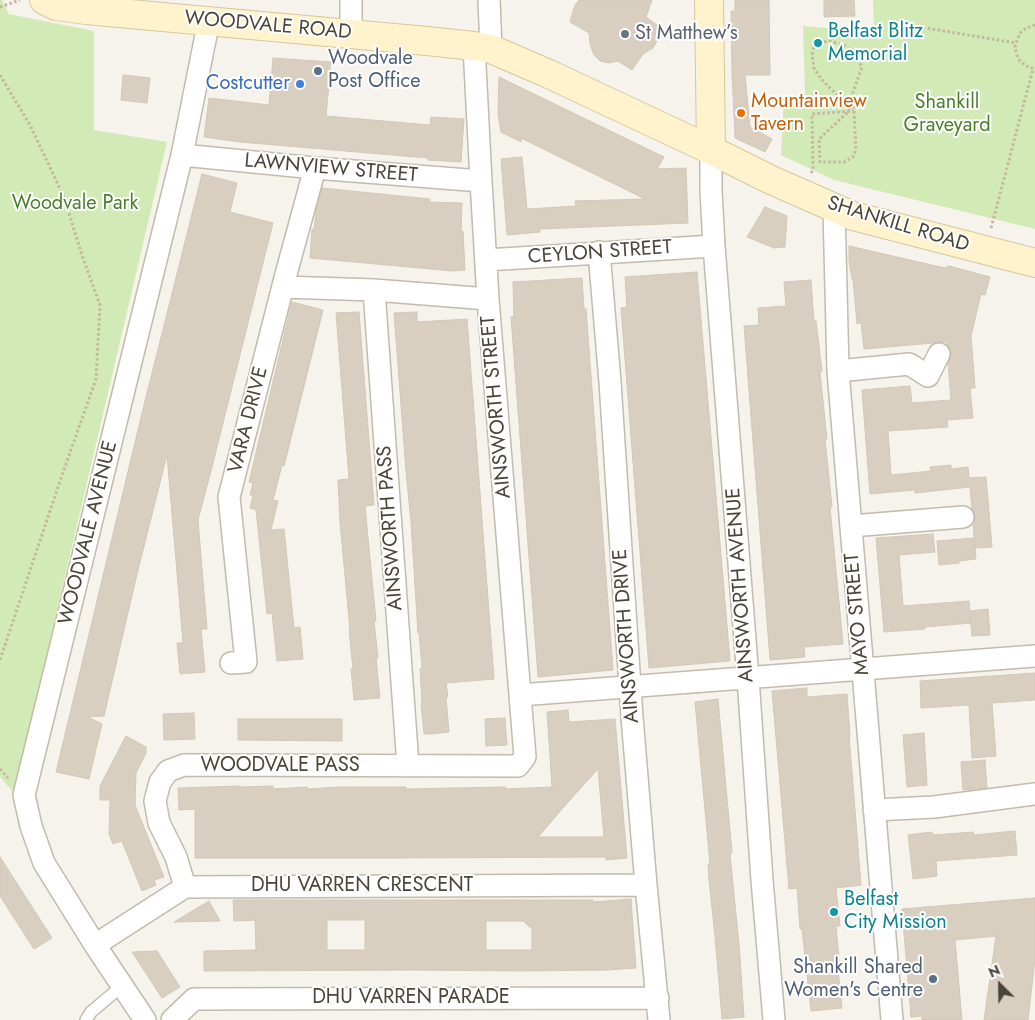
<!DOCTYPE html>
<meta charset="utf-8">
<style>
body{margin:0}
#map{position:relative;width:1035px;height:1020px;overflow:hidden;background:#f6f3ec;font-family:Jost,sans-serif}
canvas{display:block}
.north{position:absolute;left:975px;top:960px;width:50px;height:50px;-webkit-text-stroke:4px #fff;paint-order:stroke;rotate:337deg;font-size:14px;font-weight:700;line-height:20px;text-align:center;color:#4b4439}
.north::after{content:'';display:block;margin:auto;width:18px;height:22px;background:#4b4439;clip-path:polygon(50% 0,100% 100%,50% 72%,0 100%)}
</style>
<div id="map">
<canvas width="1035" height="1020"></canvas>
<div class="north">N</div>
</div>
<script>
const c = document.querySelector('canvas').getContext('2d');
c.lineJoin = 'round';
function paint(path, color) {
  c.fillStyle = color;
  c.fill(path, 'evenodd');
}
function poly(rows) {
  const path = new Path2D();
  for (const r of rows) {
    path.moveTo(r[0], r[1]);
    for (let i = 2; i < r.length; i += 2) path.lineTo(r[i], r[i + 1]);
  }
  return path;
}
function stroke(path, color, width, dash) {
  c.strokeStyle = color;
  c.lineWidth = width;
  c.lineCap = dash ? 'butt' : 'round';
  c.setLineDash(dash || []);
  c.stroke(path);
}
function label(font, color, halo, rows, align = 'center') {
  c.font = font + ' Jost,sans-serif';
  c.lineWidth = 4;
  c.setLineDash([]);
  c.textBaseline = 'middle';
  c.strokeStyle = halo;
  c.fillStyle = color;
  for (const [text, x, y, turn = 0] of rows) {
    c.save();
    c.translate(x, y);
    c.rotate((+turn || 0) * Math.PI / 180);
    c.textAlign = isNaN(turn) ? turn : align;
    if (halo) c.strokeText(text, 0, 0);
    c.fillText(text, 0, 0);
    c.restore();
  }
}
const green = poly([
 [0,0,2,0,9,14,94,31,94,130,167,142,14,793,0,777],
 [873,0,1035,0,1035,229,834,180,781,155,784,95,805,96,803,26,874,32]
]);
const building = poly([
 [579,0,652,0,646,17,661,28,660,35,653,48,643,54,632,70,618,61,609,63,600,61,594,55,590,44,589,33,570,22,575,5,579,0],
 [735,0,769,0,770,75,745,75,750,127,772,139,765,152,735,138,732,72,731,11,735,11,735,0],
 [824,0,854,0,855,16,824,17,824,0],
 [273,58,331,62,326,116,430,125,431,117,464,119,461,162,428,160,428,158,240,142,204,137,209,98,269,105,273,58],
 [123,75,150,78,147,103,121,100,123,75],
 [499,77,664,157,657,169,686,168,688,223,540,229,540,232,507,235,501,159,522,157,527,209,576,206,575,201,645,199,521,138,521,142,501,132,498,114,499,77],
 [202,174,237,183,230,212,273,223,212,467,198,520,207,629,201,629,205,672,180,674,177,643,183,643,167,455,137,574,104,716,88,717,102,724,89,779,56,772,142,413,202,174],
 [322,188,430,199,429,202,462,203,461,231,463,231,465,270,453,271,310,258,312,229,314,230,316,211,322,188],
 [765,207,787,216,785,247,774,248,747,237,765,207],
 [849,246,945,268,949,266,990,277,985,295,981,294,971,336,975,388,970,388,973,418,947,420,948,427,888,431,891,475,931,471,930,467,951,465,951,469,968,467,969,478,986,477,992,547,975,548,973,524,974,524,975,516,972,509,970,487,915,493,914,490,870,494,862,390,910,386,912,403,951,400,948,364,951,353,946,342,939,342,933,343,864,349,861,323,857,324,853,279,852,279,849,261,849,246],
 [697,272,730,661,649,668,621,308,627,307,625,277,697,272],
 [582,278,584,309,586,309,587,322,613,670,538,677,511,317,514,316,513,282,582,278],
 [811,280,814,321,816,321,822,371,820,372,827,439,825,439,832,507,830,507,843,644,804,647,805,657,770,660,744,326,759,325,758,308,786,306,784,282,811,280],
 [292,302,323,310,284,466,282,465,273,500,278,501,271,530,284,529,294,628,300,627,303,659,277,661,272,613,267,614,256,510,250,508,253,495,250,495,253,483,249,482,292,302],
 [359,312,374,505,365,506,376,621,374,621,378,658,376,658,380,698,354,700,351,669,353,669,349,630,350,630,340,522,338,480,349,479,336,313,359,312],
 [417,312,417,322,467,319,494,679,446,683,448,697,446,697,449,732,431,734,424,734,421,703,422,703,420,669,422,668,419,633,418,633,411,522,406,471,394,313,417,312],
 [933,534,935,552,899,555,903,606,969,601,970,611,988,609,990,635,972,636,970,615,971,623,925,627,925,629,884,632,876,538,933,534],
 [974,538,976,559,959,561,959,563,939,565,937,541,974,538],
 [1035,673,1035,700,992,703,996,756,972,758,969,705,921,708,920,681,1035,673],
 [807,688,807,697,847,694,850,735,849,735,861,885,836,888,840,926,836,926,840,968,838,969,842,1008,811,1011,802,929,800,929,797,888,789,889,772,691,807,688],
 [718,699,732,853,730,854,739,944,744,1017,722,1019,715,936,709,880,708,864,710,864,695,702,718,699],
 [568,710,569,722,615,719,627,858,606,860,606,857,386,858,195,858,195,809,179,810,178,788,240,786,240,787,273,786,273,789,307,787,307,789,340,787,406,787,406,789,505,787,506,789,552,787,547,712,568,710],
 [598,769,604,837,538,837,569,801,598,769],
 [194,713,195,739,164,740,163,714,194,713],
 [505,718,507,745,486,746,485,719,505,718],
 [238,719,342,719,342,741,238,740,238,719],
 [924,733,927,785,907,787,903,735,924,733],
 [126,736,146,747,146,753,136,773,135,805,164,877,154,880,156,885,142,891,122,841,113,844,109,834,110,800,100,800,100,786,126,736],
 [985,760,987,788,963,790,961,762,985,760],
 [1015,831,1017,855,936,861,937,876,913,879,908,835,932,832,933,835,973,832,974,835,1015,831],
 [0,857,52,938,34,949,0,896,0,857],
 [1035,898,1035,959,1028,1020,984,1020,996,936,955,940,962,1020,922,1020,922,1016,911,1017,902,909,1035,898],
 [631,899,636,968,608,970,521,971,415,970,204,971,204,951,256,950,255,920,234,921,233,900,593,900,593,902,631,899],
 [327,920,365,920,365,950,327,950,327,920],
 [486,921,523,921,532,929,532,950,486,950,486,921],
 [209,901,220,921,174,922,209,901],
 [157,951,180,987,162,998,132,952,157,951]
]);
const path = poly([
 [0,7,20,0],
 [908,25,1016,43],
 [1035,25,1026,28,1020,33,1017,40,1015,47,1017,55,1020,61,1026,66,1035,69],
 [829,41,844,45,854,54,862,67,853,92,856,150,853,157,844,162,820,162,819,139,849,111,849,107,822,80,814,68,812,55,814,46,818,43,829,41],
 [0,75,30,125,63,195,83,258,100,305,96,379,60,481,0,660],
 [811,173,813,170,812,114,854,111],
 [991,228,1033,69],
 [0,769,8,778]
]);
const lane = poly([
 [86,1020,91,1012,122,986]
]);
const street = poly([
 [489,0,491,49],
 [351,33,351,0],
 [711,150,711,191,714,246,748,678,762,880,774,1020],
 [182,155,315,168,481,181],
 [834,208,838,371,892,1020],
 [599,252,610,382,632,717,646,885,659,1020],
 [486,260,714,246],
 [283,287,374,290,488,299],
 [374,290,407,752,407,766],
 [838,371,909,364,928,376,939,354],
 [851,526,963,517],
 [231,663,246,662,229,497,285,278,315,168],
 [520,695,1035,656],
 [874,810,934,807,1035,794],
 [185,887,176,857,159,823,155,801,160,782,168,771,184,765,518,766,525,757,488,299,481,181,474,46],
 [95,945,185,887,646,885],
 [145,1020,95,945,44,863,31,826,24,795,182,155,209,20],
 [172,1020,194,999,658,998]
]);
const secondary = poly([
 [44,0,56,6,86,10,427,41,474,46,491,49,549,74,711,150,769,179,853,216,1035,263],
 [709,0,711,150]
]);
const markers = [
 [625,34,5,"#6b7280"],
 [818,43,5,"#0f9aa8"],
 [318,71,5,"#5c6f8a"],
 [300,84,5,"#3f7fe0"],
 [741,113,5,"#e8710a"],
 [834,912,5,"#0f9aa8"],
 [933,979,5,"#5c6f8a"]
];
const streetNames = [
 ["WOODVALE ROAD",268,26,5],
 ["LAWNVIEW STREET",331,169,5],
 ["SHANKILL ROAD",898,225,17],
 ["CEYLON STREET",600,253,-4],
 ["AINSWORTH STREET",497,407,-95],
 ["VARA DRIVE",249,420,-76],
 ["AINSWORTH PASS",391,528,-94],
 ["WOODVALE AVENUE",89,533,-76],
 ["AINSWORTH AVENUE",741,585,-94],
 ["MAYO STREET",858,614,-95],
 ["AINSWORTH DRIVE",627,636,-94],
 ["WOODVALE PASS",280,766],
 ["DHU VARREN CRESCENT",362,886],
 ["DHU VARREN PARADE",411,998]
];
const cultureNames = [
 ["Belfast Blitz",828,32],
 ["Memorial",828,55],
 ["Belfast",844,900],
 ["City Mission",844,923]
];
const worshipNames = [
 ["St Matthew’s",635,34]
];
const serviceNames = [
 ["Woodvale",328,59],
 ["Post Office",328,82],
 ["Shankill Shared",923,968,"right"],
 ["Women's Centre",923,991,"right"]
];
const shopNames = [
 ["Costcutter",290,84]
];
const foodNames = [
 ["Mountainview",751,102],
 ["Tavern",751,125]
];
const parkNames = [
 ["Shankill",947,103],
 ["Graveyard",947,126],
 ["Woodvale Park",75,204]
];
paint(green, '#d2eab5');
paint(building, '#d8cfc1');
stroke(building, '#d3c7b4', 1);
stroke(lane, '#c2bbae', 14);
stroke(street, '#c2bbae', 24);
stroke(secondary, '#d6c79b', 30);
stroke(path, '#c4b79f', 3, [2.5, 2.5]);
stroke(lane, '#fff', 11);
stroke(street, '#fff', 21);
stroke(secondary, '#fff3cd', 28);
for (const [x, y, r, color] of markers) {
  const dot = new Path2D();
  dot.arc(x, y, r, 0, 2 * Math.PI);
  c.fillStyle = color;
  c.fill(dot);
  stroke(dot, '#fff', 2);
}
label('20px', '#4b4439', '#fff', streetNames);
label('20px', '#0d838f', '#fff', cultureNames, 'left');
label('20px', '#5b616d', '#fff', worshipNames, 'left');
label('20px', '#4e5e75', '#fff', serviceNames, 'left');
label('20px', '#366cbe', '#fff', shopNames, 'right');
label('20px', '#c56008', '#fff', foodNames, 'left');
label('20px', '#4a7f2a', '#fff', parkNames);
</script>
